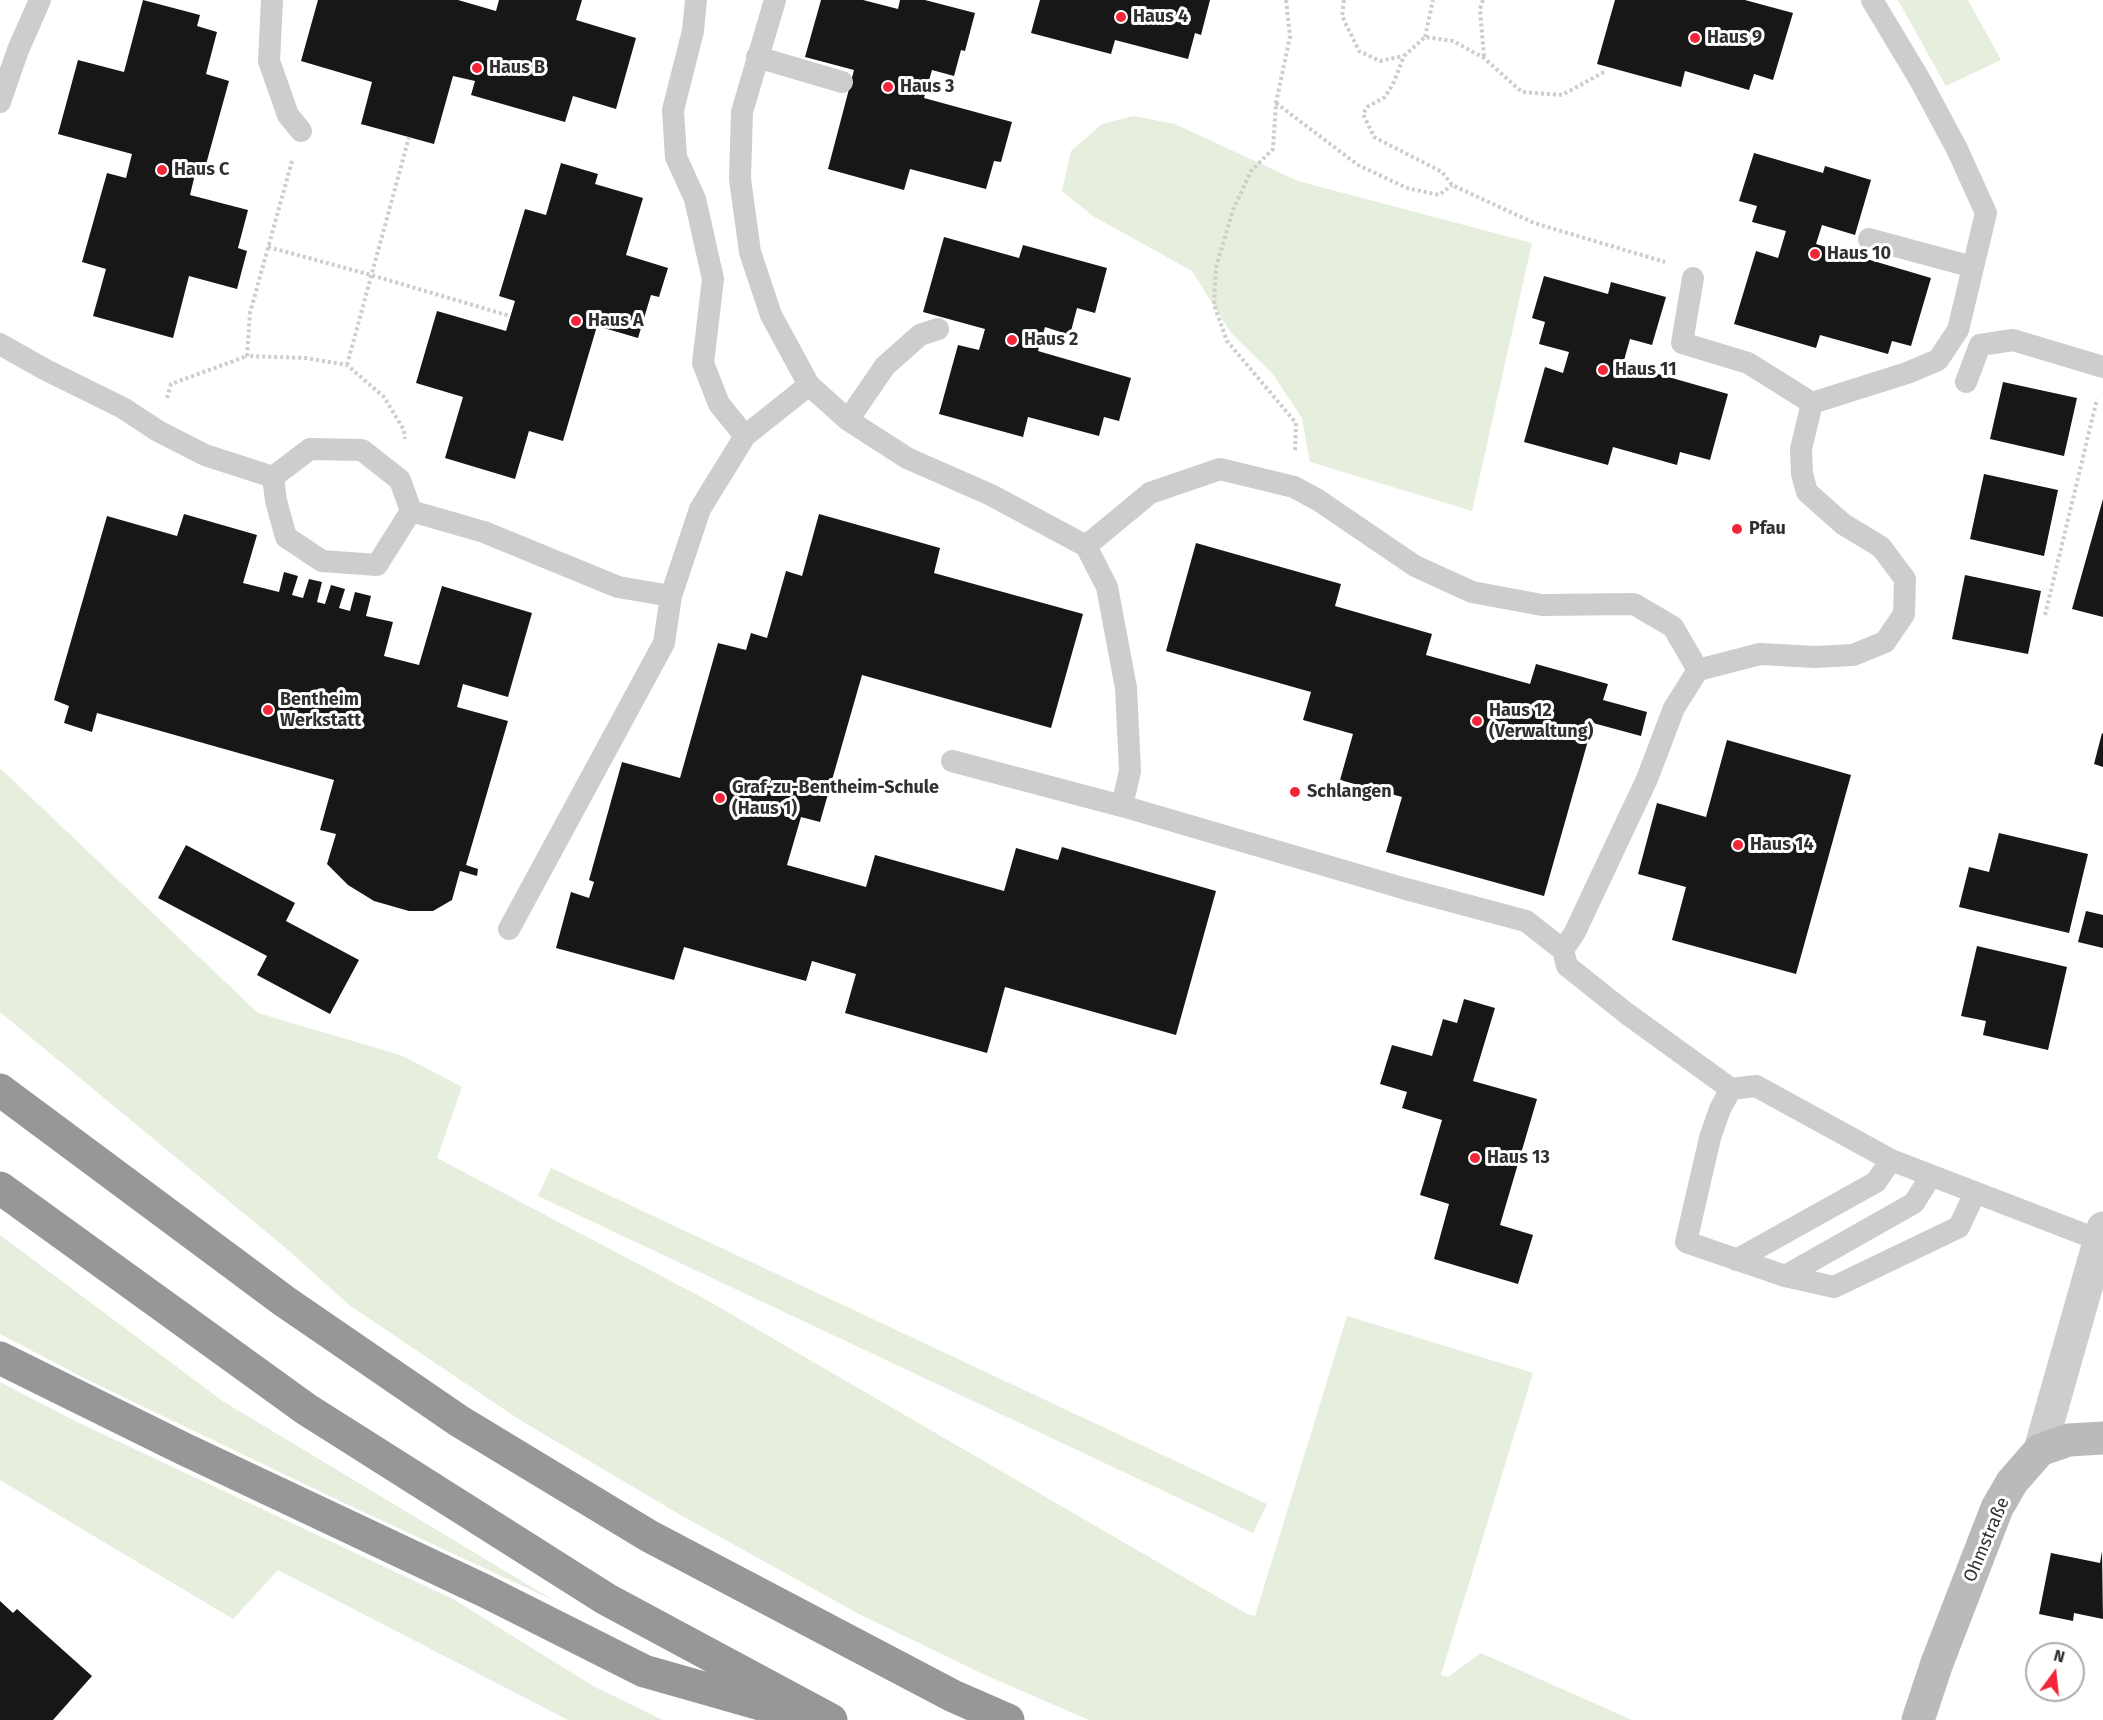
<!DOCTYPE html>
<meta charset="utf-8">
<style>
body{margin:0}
#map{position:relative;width:2103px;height:1720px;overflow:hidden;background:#fff;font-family:"Fira Sans",sans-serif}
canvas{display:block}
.north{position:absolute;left:2025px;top:1642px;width:60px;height:60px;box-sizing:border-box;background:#fff;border:2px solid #acacac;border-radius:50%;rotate:15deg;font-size:16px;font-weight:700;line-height:24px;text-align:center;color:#303030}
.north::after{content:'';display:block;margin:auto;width:21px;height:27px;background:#f32539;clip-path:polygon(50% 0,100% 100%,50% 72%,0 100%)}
</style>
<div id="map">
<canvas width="2103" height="1720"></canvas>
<div class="north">N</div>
</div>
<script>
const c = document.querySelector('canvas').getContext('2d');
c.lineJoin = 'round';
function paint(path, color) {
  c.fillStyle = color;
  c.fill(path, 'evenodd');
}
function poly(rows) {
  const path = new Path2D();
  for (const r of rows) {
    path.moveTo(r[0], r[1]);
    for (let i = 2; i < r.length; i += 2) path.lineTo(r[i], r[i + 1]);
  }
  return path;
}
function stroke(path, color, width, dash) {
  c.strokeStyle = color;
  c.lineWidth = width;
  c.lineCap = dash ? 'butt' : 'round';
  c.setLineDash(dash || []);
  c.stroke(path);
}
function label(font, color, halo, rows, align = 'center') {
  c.font = font + ' "Fira Sans",sans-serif';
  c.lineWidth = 6;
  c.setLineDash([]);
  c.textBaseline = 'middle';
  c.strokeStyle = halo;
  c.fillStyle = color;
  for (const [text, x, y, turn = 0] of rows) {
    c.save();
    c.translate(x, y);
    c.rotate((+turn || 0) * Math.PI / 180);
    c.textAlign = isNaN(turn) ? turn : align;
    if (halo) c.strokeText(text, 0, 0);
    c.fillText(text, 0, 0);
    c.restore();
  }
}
const green = poly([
 [1898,0,1968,0,2001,60,1946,86],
 [1133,116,1175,124,1298,181,1532,243,1472,511,1310,462,1302,418,1272,373,1231,333,1192,271,1093,216,1062,191,1071,151,1102,124],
 [0,768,258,1013,403,1056,462,1087,437,1158,705,1299,1247,1614,1255,1616,1347,1316,1533,1373,1441,1675,1448,1677,1481,1653,1632,1720,1089,1720,985,1675,859,1614,684,1517,520,1420,349,1305,288,1250,0,1012],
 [551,1168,1267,1504,1253,1533,538,1196],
 [0,1235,224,1402,555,1601,344,1503,84,1378,0,1334],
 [0,1382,75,1421,453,1599,593,1686,663,1720,568,1720,278,1570,233,1619,0,1480]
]);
const building = poly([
 [143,0,200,15,197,26,217,32,206,74,229,81,205,168,197,166,190,195,248,210,238,248,247,251,237,289,189,276,173,338,93,316,106,269,82,262,107,173,126,178,132,154,58,134,78,60,124,72],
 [318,0,458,0,496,11,499,0,582,0,576,20,636,38,616,109,573,96,565,122,471,95,475,81,453,76,434,144,361,124,372,82,301,61],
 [821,0,863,0,898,9,900,0,925,0,975,13,965,51,961,50,954,76,932,70,924,98,1012,122,1001,162,994,161,986,189,910,169,904,190,828,169,854,70,805,57],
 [1040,0,1210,0,1201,35,1195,33,1188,59,1115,40,1111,54,1031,33],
 [1615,0,1745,0,1793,13,1773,80,1754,74,1749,90,1685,71,1681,87,1597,64],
 [1754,153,1823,173,1825,166,1871,180,1855,235,1822,225,1816,244,1931,278,1911,346,1892,341,1888,354,1820,335,1816,348,1734,324,1756,251,1778,258,1786,231,1752,222,1757,206,1739,201],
 [561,163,598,174,595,184,643,198,626,255,668,268,659,297,651,295,638,338,597,326,563,441,529,431,515,479,445,458,463,397,416,383,437,311,506,331,515,301,499,296,525,209,546,215],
 [944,237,1019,258,1023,245,1107,268,1095,313,1077,308,1070,335,1045,327,1038,351,1131,378,1119,421,1104,417,1099,436,1028,417,1023,437,939,414,958,345,979,350,985,329,923,312],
 [1544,276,1608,294,1611,282,1666,297,1652,345,1630,339,1623,364,1728,394,1710,460,1680,452,1677,465,1613,447,1608,465,1524,442,1545,367,1563,373,1569,352,1539,344,1545,322,1532,318],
 [2003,382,2077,398,2064,456,1990,439],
 [1984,474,2058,490,2044,556,1970,539],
 [2103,499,2103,617,2072,609],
 [184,514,257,535,243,583,279,592,284,572,298,576,292,595,303,598,309,579,322,582,317,602,325,604,331,585,345,589,339,608,350,611,355,592,371,596,366,616,393,622,384,656,419,665,442,586,532,613,508,697,463,684,457,707,508,721,466,865,478,869,477,876,460,871,452,900,433,911,409,911,374,901,348,885,327,864,336,834,320,830,334,780,97,713,92,732,64,723,69,706,54,700,107,516,177,536],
 [819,514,940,548,934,573,1083,614,1051,728,862,675,820,822,801,817,787,865,866,887,875,855,1004,891,1016,848,1058,860,1062,847,1216,891,1176,1035,1005,987,987,1053,845,1013,856,974,812,961,806,981,684,947,674,980,556,948,571,892,589,898,594,882,589,880,622,762,680,778,718,643,746,650,751,633,767,638,786,571,802,576],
 [1196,543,1341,584,1335,606,1432,634,1426,655,1530,684,1536,664,1608,684,1603,700,1647,712,1641,736,1593,723,1544,896,1386,852,1402,797,1340,780,1353,734,1303,720,1311,692,1166,651],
 [1965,575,2041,591,2028,654,1952,639],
 [2102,733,2103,734,2103,767,2094,764],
 [1727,740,1851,775,1796,974,1672,940,1686,887,1638,874,1657,803,1706,817],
 [1999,833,2088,854,2069,933,1959,907,1969,867,1989,872],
 [186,845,295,903,286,921,359,960,330,1014,257,975,267,956,158,898],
 [2086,911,2103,915,2103,948,2078,942],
 [1977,946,2067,967,2048,1050,1983,1035,1986,1021,1961,1016],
 [1464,999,1495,1008,1473,1081,1537,1099,1500,1225,1533,1235,1518,1284,1434,1259,1449,1204,1420,1195,1442,1120,1402,1108,1407,1092,1380,1084,1392,1045,1432,1056,1443,1019,1457,1023],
 [2102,1551,2103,1619,2074,1613,2073,1621,2039,1614,2051,1553,2100,1563],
 [0,1601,13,1613,17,1609,92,1676,53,1720,0,1720]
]);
const path = poly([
 [1286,0,1290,37,1276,103,1273,149,1251,171,1233,210,1216,267,1214,305,1227,341,1296,423,1295,452],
 [1344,0,1342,16,1359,51,1380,61,1403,56],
 [1483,0,1480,9,1484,57],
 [1425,37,1433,0],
 [1604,72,1562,95,1522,92,1484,58,1453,41,1425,37,1404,56,1393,84,1385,97,1367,107,1363,114,1374,137,1442,172,1452,185,1534,223,1665,262],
 [1276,103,1358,165,1407,188,1439,195,1452,185],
 [292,161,250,313,247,356,306,358,347,365,384,397,404,430,405,439],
 [268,247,371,275,510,316],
 [347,365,409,137],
 [167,398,171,384,247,356],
 [2045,615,2097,399]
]);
const lane = poly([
 [272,0,269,61,288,115,301,131],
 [696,0,693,31,673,110,676,157,695,199,713,279,703,363,719,404,745,436],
 [775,0,742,112,740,179,750,252,771,315,809,385,848,420,907,458,991,495,1086,546,1107,587,1126,688,1130,771,1122,806,1406,889,1526,921,1563,950],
 [1872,0,1920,80,1957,149,1986,213,1958,330,1938,360,1907,373,1812,403,1801,449,1802,474,1807,492,1843,524,1881,547,1905,579,1904,614,1885,642,1853,655,1815,657,1760,654,1698,670,1674,708,1647,779,1575,932,1563,950,1567,966,1626,1013,1731,1089,1756,1086,1891,1160,2099,1240],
 [757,57,842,82],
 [0,102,18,50,40,0],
 [1869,239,1973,267],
 [1693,278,1682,343,1748,363,1812,403],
 [0,344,46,370,123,408,158,431,205,455,273,477,310,449,362,450,400,480,411,511,484,532,618,587,671,596,700,509,745,436,809,385],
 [1966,382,1980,345,2013,340,2103,367],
 [848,420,885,366,920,335,938,329],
 [273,477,276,501,286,537,322,561,377,565,411,511],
 [1086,546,1150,493,1220,469,1294,487,1318,500,1415,566,1472,592,1542,605,1634,604,1673,627,1698,670],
 [952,761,1122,806],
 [509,929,664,643,671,596],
 [1731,1089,1720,1109,1710,1138,1686,1242,1785,1276,1834,1287,1959,1227,1975,1193],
 [1736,1260,1876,1182,1891,1160],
 [1785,1276,1914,1203,1931,1176]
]);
const street = poly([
 [2040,1450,2103,1228]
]);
const secondary = poly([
 [1918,1720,1937,1663,1997,1508,2012,1482,2040,1450,2069,1440,2103,1438]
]);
const highway = poly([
 [0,1090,284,1301,459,1421,649,1536,953,1696,1008,1720],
 [0,1188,306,1409,606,1599,831,1720],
 [0,1358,184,1449,485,1591,644,1671,785,1711]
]);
const markers = [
 [1121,17,6,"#f32539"],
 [1695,38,6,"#f32539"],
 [477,68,6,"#f32539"],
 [888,87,6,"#f32539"],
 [162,170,6,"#f32539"],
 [1815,254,6,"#f32539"],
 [576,321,6,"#f32539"],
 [1012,340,6,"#f32539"],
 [1603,370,6,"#f32539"],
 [1737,529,6,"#f32539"],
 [268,710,6,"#f32539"],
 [1477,721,6,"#f32539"],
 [1295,792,6,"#f32539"],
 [720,798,6,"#f32539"],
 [1738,845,6,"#f32539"],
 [1475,1158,6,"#f32539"]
];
const poiNames = [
 ["Haus 4",1133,17],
 ["Haus 9",1707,38],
 ["Haus B",489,68],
 ["Haus 3",900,87],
 ["Haus C",174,170],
 ["Haus 10",1827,254],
 ["Haus A",588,321],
 ["Haus 2",1024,340],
 ["Haus 11",1615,370],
 ["Pfau",1749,529],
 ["Bentheim",280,700],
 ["Werkstatt",280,721],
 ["Haus 12",1489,711],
 ["(Verwaltung)",1489,732],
 ["Graf-zu-Bentheim-Schule",732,788],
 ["(Haus 1)",732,809],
 ["Schlangen",1307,792],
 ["Haus 14",1750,845],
 ["Haus 13",1487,1158]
];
const streetNames = [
 ["Ohmstraße",1987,1540,-67]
];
paint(green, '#e6eedd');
paint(building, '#171717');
stroke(path, '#cdcdcd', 4, [3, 3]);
stroke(lane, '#cdcdcd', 22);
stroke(street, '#cdcdcd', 33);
stroke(secondary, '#bababa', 33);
stroke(highway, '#979797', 33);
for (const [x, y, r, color] of markers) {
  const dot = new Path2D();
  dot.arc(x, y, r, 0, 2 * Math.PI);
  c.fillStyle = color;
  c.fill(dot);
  stroke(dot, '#fff', 2);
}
label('bold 18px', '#303030', '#fff', poiNames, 'left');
label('18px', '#303030', '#fff', streetNames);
</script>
